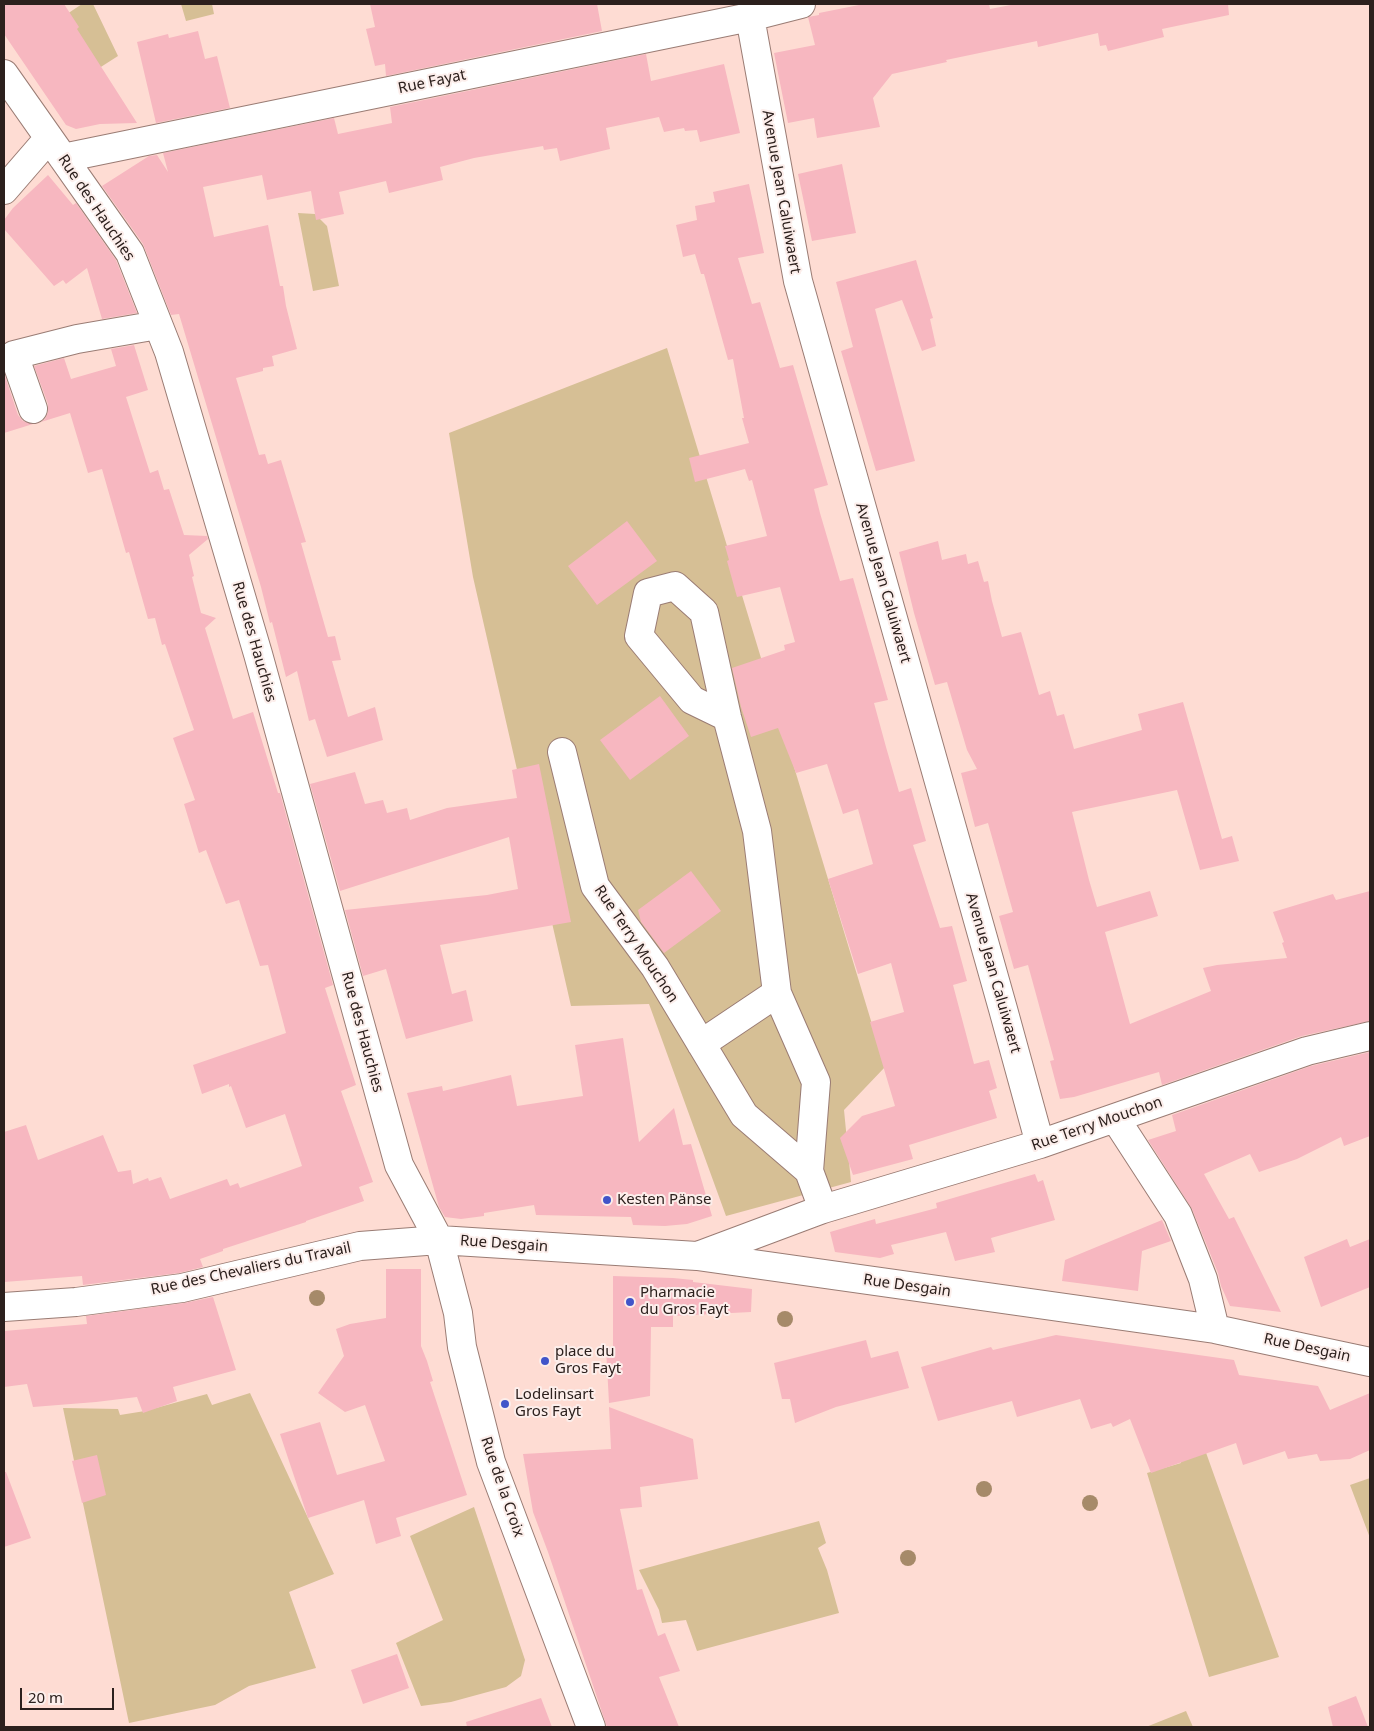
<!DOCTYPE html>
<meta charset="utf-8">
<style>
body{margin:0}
#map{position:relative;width:1374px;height:1731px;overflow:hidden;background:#fedcd3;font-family:"Noto Sans",sans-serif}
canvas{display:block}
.frame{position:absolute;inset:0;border:5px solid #2c201d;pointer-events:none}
.scale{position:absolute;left:20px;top:1688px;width:94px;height:22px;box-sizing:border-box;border:2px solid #2c201d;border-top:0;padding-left:6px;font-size:15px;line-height:18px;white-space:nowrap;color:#2c201d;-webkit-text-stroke:4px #fceeeb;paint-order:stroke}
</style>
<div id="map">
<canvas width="1374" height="1731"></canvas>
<div class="frame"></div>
<div class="scale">20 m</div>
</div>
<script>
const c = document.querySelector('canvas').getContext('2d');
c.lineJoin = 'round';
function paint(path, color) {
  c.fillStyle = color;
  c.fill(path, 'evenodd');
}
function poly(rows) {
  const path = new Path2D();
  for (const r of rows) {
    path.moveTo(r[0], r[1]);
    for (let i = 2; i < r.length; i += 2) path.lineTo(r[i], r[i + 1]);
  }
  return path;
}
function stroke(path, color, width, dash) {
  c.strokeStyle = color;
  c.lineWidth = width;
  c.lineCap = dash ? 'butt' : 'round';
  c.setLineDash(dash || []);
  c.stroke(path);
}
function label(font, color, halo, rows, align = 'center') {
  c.font = font + ' "Noto Sans",sans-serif';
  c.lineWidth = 4;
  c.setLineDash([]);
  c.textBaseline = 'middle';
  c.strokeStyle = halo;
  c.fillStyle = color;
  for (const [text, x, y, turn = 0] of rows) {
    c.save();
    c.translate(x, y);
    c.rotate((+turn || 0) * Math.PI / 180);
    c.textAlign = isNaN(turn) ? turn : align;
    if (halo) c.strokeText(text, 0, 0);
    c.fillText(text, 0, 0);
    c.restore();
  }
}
const green = poly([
 [82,4,93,4,118,56,93,72,64,16],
 [181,4,212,4,214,14,186,21],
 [298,213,315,214,327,226,339,286,313,291],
 [667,348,885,1067,844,1110,851,1182,726,1216,649,1004,571,1006,473,577,449,433],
 [250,1393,334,1574,289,1592,316,1668,249,1686,215,1705,129,1723,63,1408,118,1409,120,1415,145,1411,207,1394,212,1405],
 [1204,1447,1279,1657,1209,1677,1147,1473,1181,1463,1180,1457],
 [1370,1478,1370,1538,1350,1485],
 [474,1507,525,1660,521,1676,506,1687,451,1702,421,1706,396,1643,443,1620,410,1536],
 [819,1521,826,1543,818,1548,827,1570,839,1613,697,1651,686,1620,662,1623,659,1610,639,1570],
 [1186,1711,1193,1727,1146,1727]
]);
const building = poly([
 [4,4,64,4,79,27,77,29,137,123,100,124,76,129,66,125,4,34],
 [370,4,597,4,602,31,386,76,385,64,375,66,366,29,375,27],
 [864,4,989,4,990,9,1016,4,1228,4,1229,15,1162,29,1164,37,1108,51,1106,45,1100,46,1098,33,1038,47,1037,41,946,60,947,62,892,74,873,98,880,127,817,138,814,118,788,123,774,53,815,45,808,17,819,15,819,13],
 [198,31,205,59,217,56,230,108,156,123,137,42,168,34,169,38],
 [646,54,651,81,724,64,740,133,700,142,697,130,685,131,684,128,664,132,659,117,606,128,610,149,560,161,557,148,544,150,543,146,474,158,440,167,443,180,389,193,386,181,339,192,344,214,316,220,311,191,267,200,262,175,203,187,214,237,268,225,280,286,283,286,286,306,297,349,272,356,274,366,263,368,263,371,236,378,259,455,265,454,268,464,281,460,306,542,301,543,328,637,335,636,341,660,332,661,348,717,375,707,383,740,327,757,315,719,309,721,297,671,286,677,272,622,270,623,261,587,179,314,171,315,143,244,102,186,149,156,157,155,168,172,163,153,334,118,338,134,392,123,390,107],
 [842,164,856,233,812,241,798,174],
 [48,175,73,205,76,203,116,260,137,313,102,319,87,268,66,284,63,280,54,286,4,229,4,220,13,208],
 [749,184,764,253,738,258,752,304,760,302,780,368,793,365,828,485,814,489,820,513,840,581,853,578,888,700,874,703,886,747,899,792,911,788,926,841,913,845,940,928,952,926,967,981,953,985,974,1064,989,1060,997,1088,989,1091,997,1118,909,1145,913,1159,853,1175,840,1138,862,1116,895,1106,870,1022,904,1012,891,963,858,974,828,879,873,864,858,809,843,814,827,764,796,773,778,728,751,737,741,707,732,668,785,650,784,645,795,642,780,587,737,597,727,561,729,560,725,546,767,536,752,480,749,481,745,469,695,482,689,458,749,443,742,418,744,418,733,359,728,360,704,274,701,274,695,254,683,257,676,225,697,220,695,206,715,202,713,192],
 [916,260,933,318,930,319,936,346,922,351,902,300,875,309,915,461,876,471,841,351,853,347,836,282],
 [134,345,148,390,126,397,150,473,158,470,164,490,169,489,184,535,207,536,208,539,189,555,194,576,192,577,201,613,216,618,205,628,233,719,253,712,278,793,280,793,333,985,325,988,356,1085,341,1091,373,1182,359,1187,364,1201,306,1221,306,1222,223,1249,223,1251,200,1259,203,1267,179,1273,83,1285,82,1276,4,1282,4,1132,26,1125,38,1160,103,1135,118,1172,131,1170,133,1184,148,1178,149,1181,161,1177,170,1199,227,1179,230,1186,238,1183,240,1188,302,1166,285,1114,246,1128,231,1086,229,1087,229,1084,202,1094,193,1065,286,1033,268,965,260,966,239,900,226,904,206,850,199,853,184,804,195,800,173,738,194,730,165,644,162,645,155,618,148,619,129,552,126,553,102,469,88,473,70,413,41,422,45,419,48,412,48,404,34,366,64,358,71,379,116,366,111,349],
 [4,373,18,415,23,421,33,424,4,433],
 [627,521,657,561,597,605,568,566],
 [938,541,942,560,966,554,968,564,978,561,984,582,988,581,992,601,1002,637,1021,632,1039,695,1050,691,1057,716,1064,714,1074,749,1142,730,1138,714,1183,702,1222,839,1232,836,1239,861,1200,870,1177,790,1072,812,1089,880,1097,907,1150,891,1158,916,1105,932,1130,1024,1211,991,1203,968,1217,965,1287,958,1282,943,1284,942,1273,912,1333,894,1336,900,1370,891,1370,1021,1302,1036,1162,1085,1159,1072,1074,1097,1060,1099,1050,1061,1054,1060,1028,965,1014,969,999,916,1013,912,988,823,975,827,961,773,977,769,967,750,947,682,935,685,914,613,899,552],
 [660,696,689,736,630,780,600,740],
 [539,764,571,922,440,945,452,994,466,990,473,1021,406,1039,386,969,363,976,345,910,487,895,518,889,509,837,340,891,310,784,355,772,365,804,383,800,387,813,407,808,410,820,447,808,517,798,512,770],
 [691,871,721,911,664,953,641,922,638,910],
 [623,1038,639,1142,674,1108,683,1145,691,1144,712,1216,687,1224,665,1226,633,1225,631,1217,536,1215,534,1205,484,1213,484,1216,461,1219,445,1217,439,1207,407,1093,442,1086,443,1091,511,1075,517,1106,583,1096,575,1045],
 [1370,1052,1370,1136,1344,1146,1341,1137,1297,1159,1259,1172,1250,1154,1204,1174,1229,1219,1234,1217,1281,1312,1230,1306,1221,1286,1218,1273,1192,1209,1148,1140,1176,1131,1172,1115,1311,1066],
 [1035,1174,1038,1182,1043,1180,1055,1220,991,1238,995,1252,955,1261,946,1232,891,1245,894,1254,880,1258,835,1252,830,1232,875,1219,876,1224,937,1208,936,1203],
 [1162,1220,1171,1241,1142,1251,1138,1291,1062,1281,1065,1260],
 [1347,1239,1350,1247,1370,1239,1370,1287,1321,1307,1304,1257],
 [386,1269,421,1269,421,1346,427,1361,433,1381,430,1382,467,1495,396,1518,401,1536,376,1544,364,1500,308,1518,280,1434,320,1422,337,1475,385,1461,365,1405,345,1412,318,1393,344,1356,336,1329,350,1324,386,1318],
 [613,1276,673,1278,693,1280,693,1282,752,1289,751,1312,673,1316,673,1327,651,1327,650,1396,609,1403,606,1348,613,1348],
 [213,1297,236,1370,173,1387,177,1401,143,1413,137,1397,96,1402,33,1407,27,1384,4,1387,4,1331,87,1324,86,1316,184,1303],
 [1056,1335,1234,1360,1239,1375,1318,1386,1330,1410,1370,1393,1370,1450,1350,1459,1320,1461,1317,1454,1288,1459,1285,1451,1243,1465,1236,1443,1151,1473,1130,1419,1113,1427,1111,1423,1091,1429,1080,1399,1017,1417,1012,1401,938,1421,921,1367,991,1347,993,1350],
 [866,1340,871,1358,898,1351,909,1388,836,1407,795,1423,790,1399,782,1399,774,1363],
 [609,1407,693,1439,698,1479,640,1487,642,1507,620,1509,637,1590,642,1589,658,1636,665,1633,680,1671,659,1677,679,1727,607,1727,548,1552,533,1512,523,1454,611,1449],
 [97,1455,106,1495,82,1503,72,1461],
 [4,1472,6,1472,31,1538,4,1547],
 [397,1654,409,1688,363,1704,351,1670],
 [1356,1696,1368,1727,1333,1727,1328,1707],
 [541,1698,552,1727,467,1727,466,1722]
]);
const minor = poly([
 [750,17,798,281,1003,1009,1040,1144],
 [4,74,130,253,169,352,258,654,399,1165,439,1240,458,1313,462,1347,491,1462,591,1727],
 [63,158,750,17,801,4],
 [4,190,49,138],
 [33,409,14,355,77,339,158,325],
 [727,717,692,700,639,636,648,593,675,586,704,612,727,717,757,831,777,993,816,1082,809,1171],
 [562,752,595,886,655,967,744,1115,809,1171,823,1209],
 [701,1044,777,993],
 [1115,1118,1178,1215,1203,1279,1215,1329],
 [700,1255,823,1209,1040,1144,1307,1051,1370,1036],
 [4,1307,76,1302,182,1288,360,1246,439,1240,697,1256,1215,1329,1370,1362]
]);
const trees = [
 [317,1298],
 [785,1319],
 [984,1489],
 [1090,1503],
 [908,1558]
];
const markers = [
 [607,1200,5,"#4155c9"],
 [630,1302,5,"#4155c9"],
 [545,1361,5,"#4155c9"],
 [505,1404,5,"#4155c9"]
];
const streetNames = [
 ["Rue Fayat",432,82,-12],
 ["Avenue Jean Caluiwaert",781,192,80],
 ["Rue des Hauchies",96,208,56],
 ["Avenue Jean Caluiwaert",883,583,74],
 ["Rue des Hauchies",254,642,74],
 ["Rue Terry Mouchon",636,944,56],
 ["Avenue Jean Caluiwaert",993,973,74],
 ["Rue des Hauchies",362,1032,75],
 ["Rue Terry Mouchon",1097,1124,-19],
 ["Rue Desgain",504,1244,4],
 ["Rue des Chevaliers du Travail",251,1269,-12],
 ["Rue Desgain",907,1286,8],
 ["Rue Desgain",1307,1348,12],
 ["Rue de la Croix",502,1487,71]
];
const poiNames = [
 ["Kesten Pänse",617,1200],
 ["Pharmacie",640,1293],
 ["du Gros Fayt",640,1310],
 ["place du",555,1352],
 ["Gros Fayt",555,1369],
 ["Lodelinsart",515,1395],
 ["Gros Fayt",515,1412]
];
paint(green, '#d6bf95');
paint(building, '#f7b7c0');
stroke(minor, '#9a7c74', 30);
stroke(minor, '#fff', 28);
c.fillStyle = '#a68a69';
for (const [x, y] of trees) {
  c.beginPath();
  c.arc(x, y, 8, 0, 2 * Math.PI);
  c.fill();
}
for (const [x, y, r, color] of markers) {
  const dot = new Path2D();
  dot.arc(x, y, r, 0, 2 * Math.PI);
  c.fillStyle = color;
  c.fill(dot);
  stroke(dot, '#fceeeb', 2);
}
label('15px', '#2c201d', '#fceeeb', streetNames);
label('15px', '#2c201d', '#fceeeb', poiNames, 'left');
</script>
